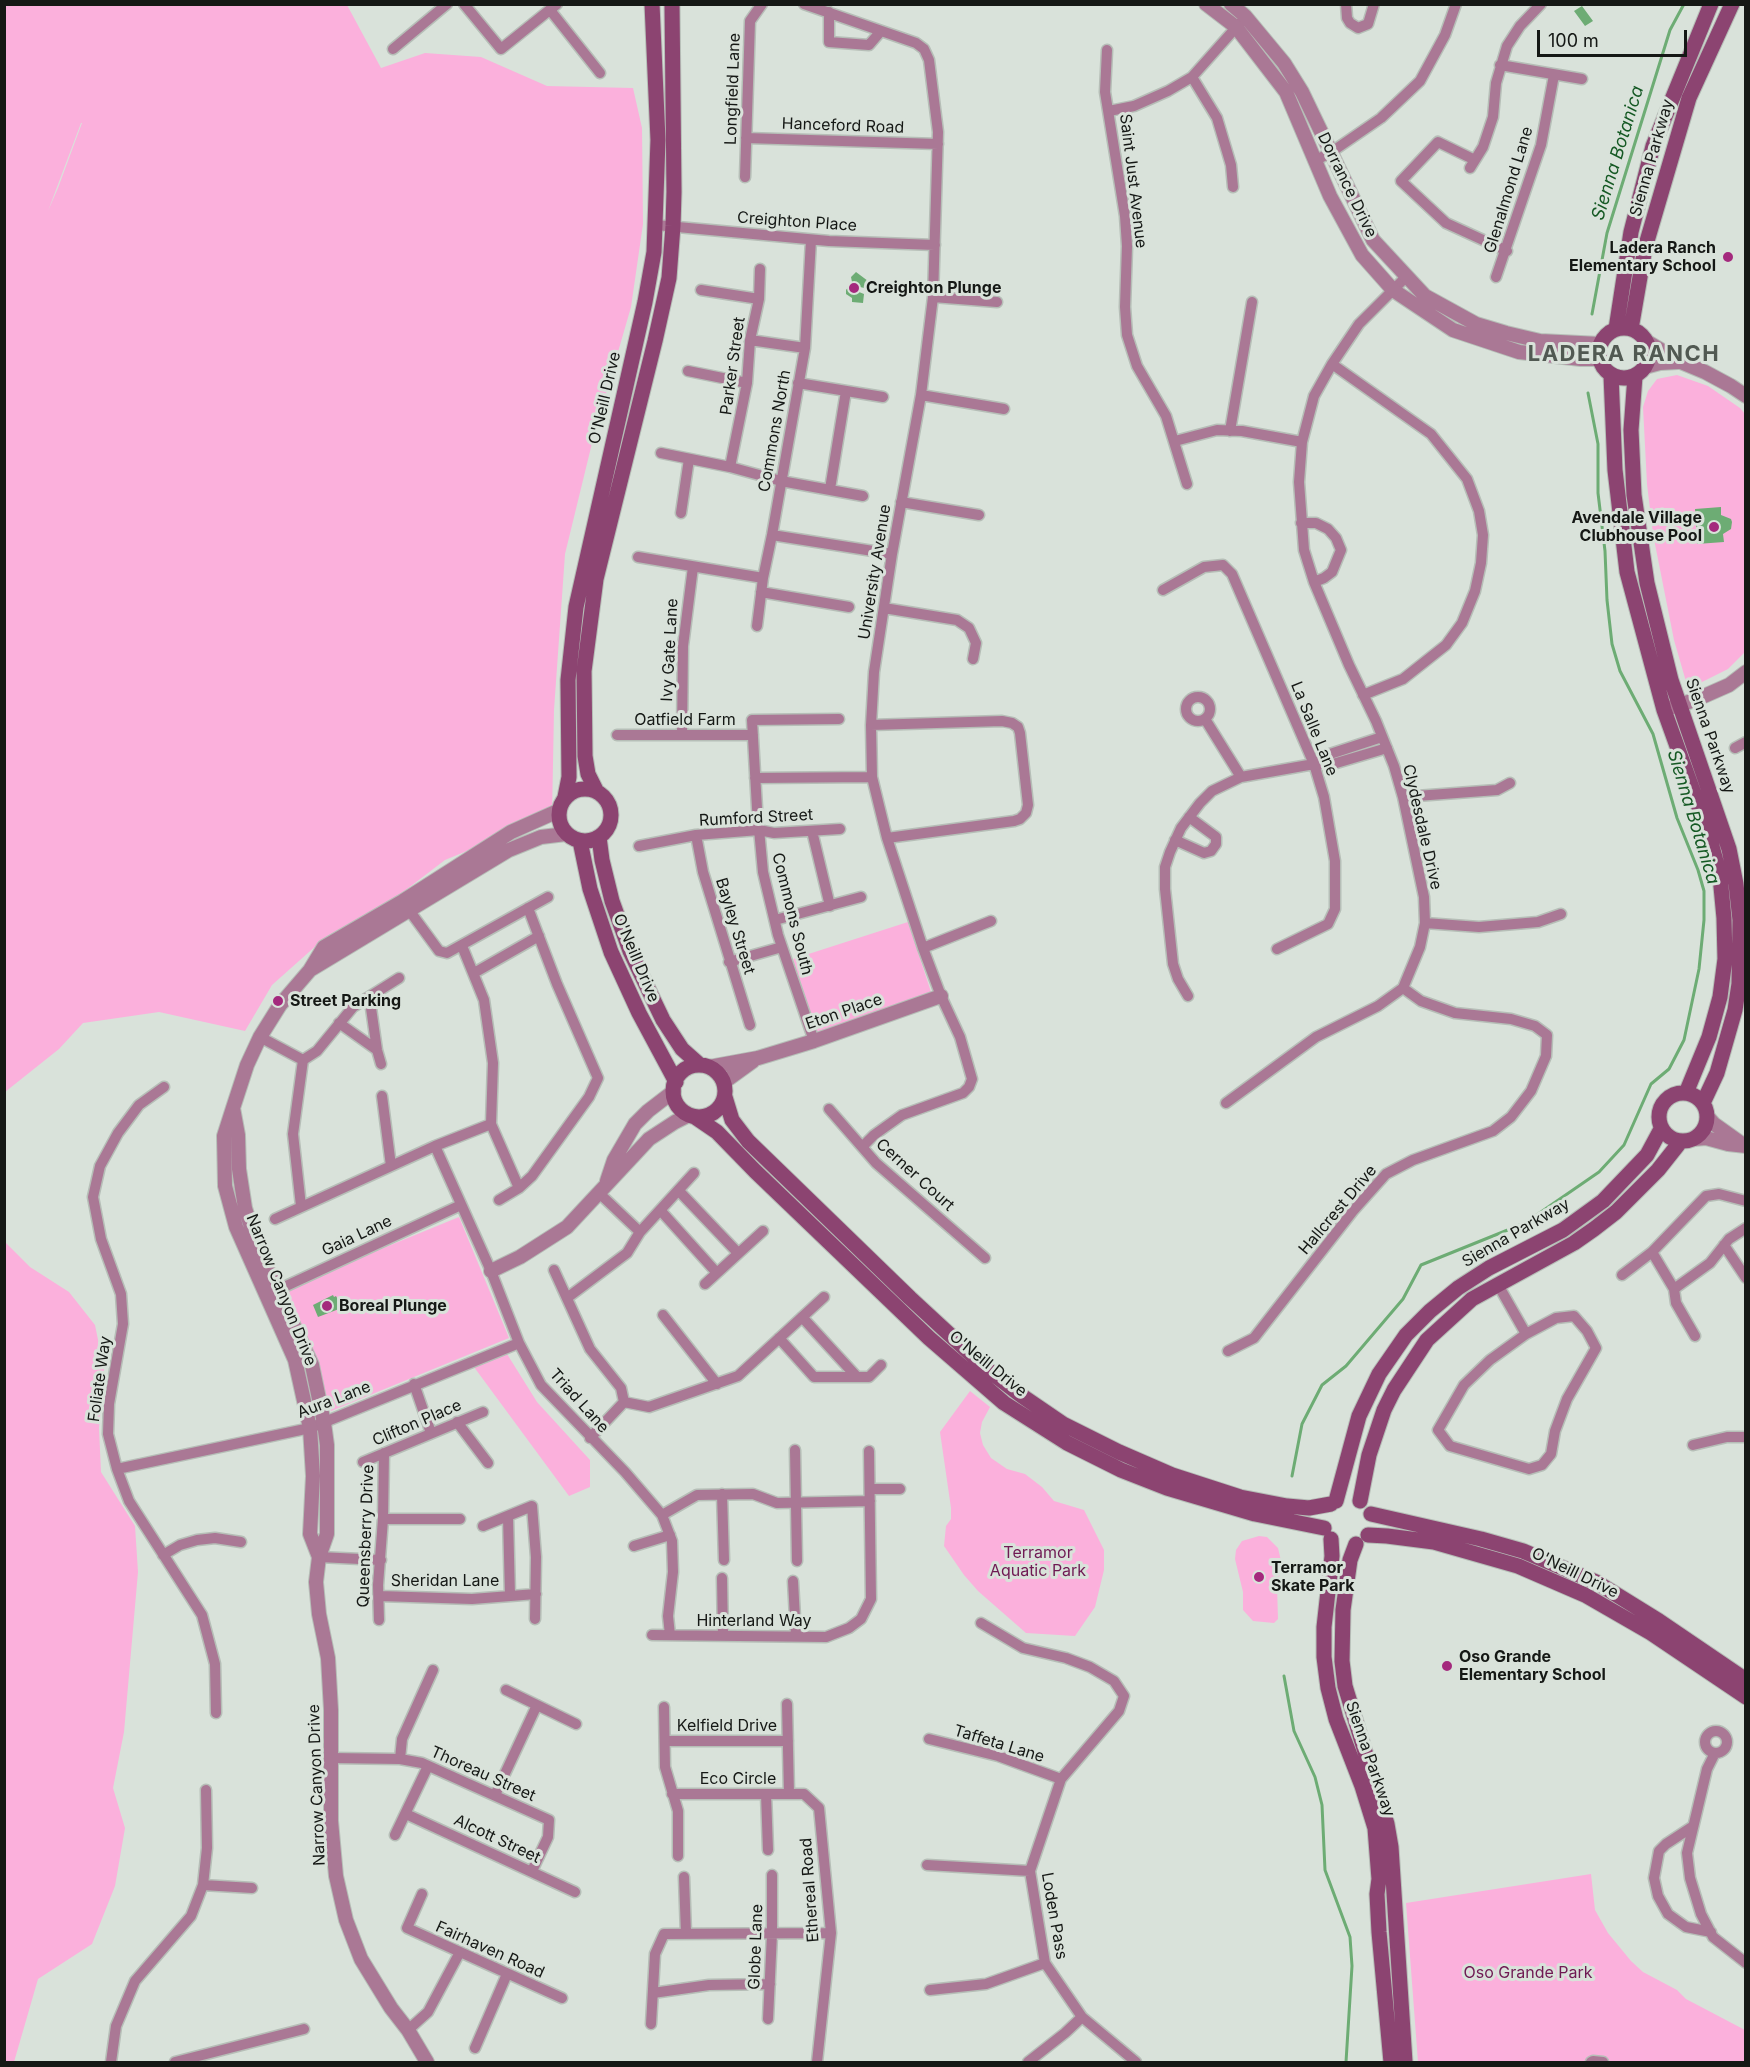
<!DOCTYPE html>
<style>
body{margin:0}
#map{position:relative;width:1750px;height:2067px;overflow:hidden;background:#d9e2da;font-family:Inter,sans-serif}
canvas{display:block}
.frame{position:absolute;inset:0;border:6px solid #151815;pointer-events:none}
.scale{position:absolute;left:1537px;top:30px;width:150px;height:27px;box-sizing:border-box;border:3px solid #151815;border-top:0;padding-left:8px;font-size:18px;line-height:21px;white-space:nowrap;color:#151815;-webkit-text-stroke:4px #d9e2da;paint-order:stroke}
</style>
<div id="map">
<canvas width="1750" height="2067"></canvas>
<div class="frame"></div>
<div class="scale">100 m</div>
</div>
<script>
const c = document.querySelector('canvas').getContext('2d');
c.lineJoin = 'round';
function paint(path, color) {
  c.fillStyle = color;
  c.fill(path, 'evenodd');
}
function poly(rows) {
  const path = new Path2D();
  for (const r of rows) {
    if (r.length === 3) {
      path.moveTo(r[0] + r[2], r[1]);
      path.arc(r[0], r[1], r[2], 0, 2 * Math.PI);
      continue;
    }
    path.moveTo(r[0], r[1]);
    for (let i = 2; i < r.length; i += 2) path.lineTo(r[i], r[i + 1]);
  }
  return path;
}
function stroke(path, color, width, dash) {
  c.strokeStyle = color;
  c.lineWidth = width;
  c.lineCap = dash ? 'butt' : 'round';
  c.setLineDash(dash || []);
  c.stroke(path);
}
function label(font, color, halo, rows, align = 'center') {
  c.font = font + ' Inter,sans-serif';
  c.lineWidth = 6;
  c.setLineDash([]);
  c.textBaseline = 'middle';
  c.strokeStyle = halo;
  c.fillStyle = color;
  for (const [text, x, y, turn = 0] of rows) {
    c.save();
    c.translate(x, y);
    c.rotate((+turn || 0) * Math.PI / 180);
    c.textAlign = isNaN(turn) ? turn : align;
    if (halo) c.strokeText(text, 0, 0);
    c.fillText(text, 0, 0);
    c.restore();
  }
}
const green = poly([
 [5,5,347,5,381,68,425,53,481,57,547,86,633,88,642,128,643,224,631,307,594,435,565,554,554,710,552,816,445,860,390,902,327,936,272,985,245,1031,159,1012,83,1023,59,1049,5,1092],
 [82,123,58,188,48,211,81,123],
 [1677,375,1708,386,1740,408,1745,414,1745,652,1728,669,1698,684,1687,685,1674,640,1653,534,1647,484,1643,407,1648,391,1657,379],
 [908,922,932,995,817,1032,793,959],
 [459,1217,509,1338,331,1411,281,1290],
 [4,1241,30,1267,69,1292,95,1325,104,1369,99,1428,101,1472,135,1526,138,1572,124,1732,113,1788,125,1828,115,1886,92,1944,38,1979,14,2062,4,2062],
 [507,1354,537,1402,590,1460,590,1487,569,1496,474,1367],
 [970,1391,990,1407,982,1422,980,1433,983,1445,991,1458,1007,1469,1025,1474,1042,1487,1054,1501,1084,1510,1104,1550,1104,1570,1095,1607,1075,1636,1026,1633,978,1591,964,1575,944,1546,946,1526,951,1519,951,1508,940,1432],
 [1259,1536,1267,1537,1278,1548,1282,1565,1277,1586,1278,1619,1274,1623,1253,1621,1243,1610,1243,1592,1235,1559,1236,1550,1242,1541],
 [1591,1874,1595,1910,1608,1933,1631,1961,1643,1972,1677,1990,1686,1999,1745,2030,1745,2062,1418,2062,1406,1903]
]);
const water = poly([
 [1582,6,1593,21,1585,26,1574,11],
 [856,272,872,284,869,289,860,287,858,289,859,292,864,294,863,303,852,302,852,298,846,294,846,290,852,282,851,277],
 [1721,507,1721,515,1731,519,1732,522,1731,529,1723,534,1724,542,1697,544,1695,509],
 [333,1295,334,1297,336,1296,341,1305,339,1309,318,1317,313,1305]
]);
const stream = poly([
 [1592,314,1607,233,1670,30,1684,4],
 [1292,1476,1302,1424,1322,1385,1346,1366,1403,1299,1421,1265,1525,1223,1599,1172,1624,1145,1651,1084,1669,1069,1684,1040,1699,969,1704,920,1704,891,1698,870,1677,818,1653,734,1620,671,1612,644,1607,600,1605,551,1598,493,1598,444,1588,393],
 [1284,1676,1294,1731,1315,1777,1322,1805,1325,1870,1350,1937,1352,1966,1346,2062]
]);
const minor = poly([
 [464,4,501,49,557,4],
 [804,4,916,43,924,49,929,60,938,132,933,297,921,395,892,554,874,672,871,725,872,777,887,838,923,948,941,996,960,1037,972,1079,969,1087,963,1093,902,1115,874,1135,862,1147],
 [1346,4,1347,18,1350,23,1358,28,1368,24,1374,4],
 [550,10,600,73],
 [829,12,829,42,869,45,881,31],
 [393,49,447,4],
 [1107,50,1105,92,1125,216,1127,246,1125,307,1127,335,1137,366,1166,416,1187,484],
 [1500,65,1582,79],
 [1192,77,1217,118,1231,165,1233,187],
 [1109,111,1134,106,1168,91,1192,77,1240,23],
 [746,138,938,144],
 [1316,160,1330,153,1381,118,1420,81,1445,35,1456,4],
 [1475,160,1438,142,1401,181,1446,223,1507,251],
 [1470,168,1483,147,1493,117,1496,83,1507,46,1520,26,1541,4],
 [745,177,750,21,762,4],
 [656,225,829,241,935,245],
 [1496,277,1541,145,1554,75],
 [701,290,759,299],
 [933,297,997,302],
 [750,340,805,348],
 [1332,364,1431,434,1467,479,1479,511,1483,535,1481,563,1475,591,1462,623,1446,645,1403,679,1363,695],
 [688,371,747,383],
 [798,383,883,397],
 [921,395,1004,409],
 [1230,431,1252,302],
 [1175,441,1217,430,1242,431,1302,442],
 [661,453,730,467,781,481,863,496],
 [730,467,747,383,750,340,759,299,760,269],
 [830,489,846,391],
 [901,502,979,515],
 [681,513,689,459],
 [1301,523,1316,523,1328,529,1336,538,1341,550,1332,572,1324,578,1314,582],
 [772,535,892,554],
 [638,557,763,578],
 [1163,590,1204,567,1223,565,1232,574,1314,764,1324,797,1335,861,1335,909,1328,924,1277,949],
 [761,592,849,607],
 [884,608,957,620,969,628,976,643,973,659],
 [757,626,763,578,772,535,805,348,811,240],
 [1198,709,12],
 [1205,719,1241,777],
 [871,725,1002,721,1012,723,1018,727,1020,733,1028,805,1026,813,1020,819,1014,821,887,838],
 [617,735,753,735],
 [682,735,683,646,693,567],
 [1382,737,1330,754,1314,764,1333,764,1387,748],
 [1735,748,1746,742],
 [755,778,872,777],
 [1403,797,1497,790,1510,783],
 [812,831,830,906],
 [696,835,703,872,750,1025],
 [1175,840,1204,853,1211,851,1216,844,1216,837,1189,817],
 [639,846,696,835,759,830,774,833,840,829],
 [406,906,439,951,447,953,548,897],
 [775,920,861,897],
 [1425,923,1479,927,1538,922,1561,914],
 [462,946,484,1000,493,1063,491,1124,519,1188],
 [923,948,991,921],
 [729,962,782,947],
 [474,973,539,936],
 [1188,996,1178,979,1173,964,1165,889,1165,867,1170,852,1181,828,1200,803,1212,791,1241,777,1314,764],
 [367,998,371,1008,377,1050,381,1064],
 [339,1023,377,1050],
 [260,1037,303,1060],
 [814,1041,778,935,763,872,757,808,752,720,839,719],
 [164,1087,139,1105,118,1133,100,1166,93,1197,101,1239,121,1294,123,1324,109,1404,108,1434,117,1469,129,1501,202,1615,215,1664,216,1713],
 [382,1096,391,1166],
 [1226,1103,1316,1037,1378,1006,1403,988,1420,947,1425,923,1424,897,1403,797,1394,766,1376,721,1349,665,1314,582,1304,550,1299,482,1302,442,1314,396,1332,364,1359,324,1406,277],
 [829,1109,876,1163,985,1258],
 [435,1146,491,1271,519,1343,541,1385,625,1472,662,1515,672,1541,673,1572,668,1616,670,1635],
 [679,1191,738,1253],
 [599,1193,640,1232],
 [499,1200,519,1188,532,1176,589,1097,598,1078,557,984,528,908],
 [301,1206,293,1134,303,1060,317,1051,353,1007,399,978],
 [661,1211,716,1272],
 [275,1219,435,1146,491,1124],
 [1724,1245,1746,1278],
 [1652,1252,1674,1289,1676,1303,1695,1336],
 [554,1270,590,1349,621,1388,624,1402],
 [1622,1275,1652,1252,1706,1196,1719,1194,1746,1201],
 [1501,1282,1501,1290,1526,1334,1490,1360,1464,1385,1438,1430,1450,1446,1529,1469,1542,1465,1551,1454,1555,1431,1567,1399,1596,1348,1587,1331,1574,1316,1556,1318,1526,1334],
 [705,1284,763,1231],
 [1674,1289,1710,1263,1729,1239,1746,1228],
 [271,1293,461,1205],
 [567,1298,627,1253,640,1232,694,1173],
 [663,1315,717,1384],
 [802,1317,857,1377],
 [779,1338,814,1377,869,1377,881,1365],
 [1228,1351,1254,1338,1353,1211,1386,1174,1413,1160,1493,1131,1511,1117,1531,1091,1546,1056,1547,1035,1535,1026,1511,1019,1455,1013,1421,1001,1403,988],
 [414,1384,431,1433],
 [624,1402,649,1407,738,1376,824,1297],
 [457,1422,488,1463],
 [590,1438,624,1402],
 [1693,1445,1727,1437,1746,1437],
 [795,1450,797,1561],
 [363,1462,483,1412],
 [117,1469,310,1428,519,1343],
 [870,1489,900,1489],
 [722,1494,724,1560],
 [662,1515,697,1495,753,1494,777,1503,870,1501],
 [508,1516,510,1596],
 [383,1519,460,1519],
 [483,1526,532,1506,536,1557,535,1619],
 [634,1546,670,1535],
 [163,1555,180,1545,197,1540,215,1538,241,1542],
 [319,1557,381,1560],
 [722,1578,723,1636],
 [793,1581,796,1636],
 [380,1596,472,1599,536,1594],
 [379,1620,378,1585,383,1519,384,1453],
 [981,1623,1023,1648,1066,1658,1090,1667,1114,1681,1124,1696,1119,1711,1061,1779,1030,1871,1045,1963,1082,2017,1136,2062],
 [652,1635,826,1637,849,1628,861,1619,871,1599,869,1451],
 [506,1690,576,1724],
 [787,1704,789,1794],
 [664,1707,665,1767,678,1811,678,1856],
 [1716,1742,11],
 [929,1739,998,1756,1061,1779],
 [665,1741,788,1741],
 [1715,1753,1707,1769,1687,1853,1690,1878,1701,1914,1713,1937,1746,1963],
 [332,1758,400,1759,422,1763,549,1820,548,1837,532,1871],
 [400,1759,402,1739,433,1670],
 [672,1794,804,1794,819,1808,831,1933,817,2062],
 [766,1794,768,1850],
 [495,1795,537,1705],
 [406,1814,575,1892],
 [1692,1827,1666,1844,1659,1851,1654,1878,1658,1896,1668,1914,1686,1927,1711,1932],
 [395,1835,428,1766],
 [927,1865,1030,1871],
 [684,1877,686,1934],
 [203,1885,252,1888],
 [422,1894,407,1928,562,1998],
 [930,1990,986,1984,1045,1963],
 [653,1993,709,1985,770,1984],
 [768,2019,772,1934,772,1875],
 [651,2024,655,1954,664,1934,831,1933],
 [408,2030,428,2012,460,1952],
 [475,2048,507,1974],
 [111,2062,116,2026,135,1981,191,1916,203,1885,207,1848,206,1790],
 [175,2062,304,2029],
 [1028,2062,1065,2033,1082,2017],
 [1591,2062,1593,2061,1603,2062]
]);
const tertiary = poly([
 [1206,4,1236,27,1286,92,1330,196,1362,255,1393,290,1453,330,1519,352,1581,359,1599,359],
 [1231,4,1245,16,1284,63,1302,92,1373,240,1425,296,1476,324,1506,333,1540,341,1600,344],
 [1646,341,1681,362,1705,372,1731,386,1746,396],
 [1645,367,1660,363,1678,362],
 [1669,708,1695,700,1729,685,1746,672],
 [310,970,509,850,541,837,566,834],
 [709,1067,758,1058,814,1041,941,996],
 [724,1082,753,1061],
 [233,1108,238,1135,239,1169,245,1208,258,1249,312,1365,324,1423,327,1445,327,1534,319,1557,316,1582,319,1614,328,1658,331,1710,331,1821,336,1876,346,1920,361,1959,391,2008,408,2030,427,2062],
 [1707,1116,1714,1124,1742,1144],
 [1694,1139,1706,1138,1728,1144,1746,1146],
 [607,1181,614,1160,635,1124,648,1111,674,1091],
 [491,1271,520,1257,567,1227,649,1139,675,1122,689,1115],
 [319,1557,310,1534,313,1476,310,1428,295,1360,236,1227,225,1186,224,1136,233,1108,247,1065,260,1037,280,1005,310,970,324,947,403,901,511,832,558,811]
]);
const secondary = poly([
 [1624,353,25],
 [1616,329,1631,232,1653,146,1711,4],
 [1631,329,1645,248,1689,98,1732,4],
 [1611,375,1615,470,1627,572,1664,710,1709,835,1720,876,1724,918,1725,959,1720,997,1709,1037,1686,1093],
 [1635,376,1631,430,1634,495,1647,583,1671,680,1729,849,1736,884,1740,920,1739,984,1735,1010,1717,1073,1703,1103],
 [585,815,26],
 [597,792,588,774,585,756,584,671,596,579,655,341,669,278,673,226,674,192,672,4],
 [565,797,569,777,568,680,576,607,645,302,654,252,658,140,652,4],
 [599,837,602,860,612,901,630,951,663,1020,682,1049,700,1065],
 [580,841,590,889,611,952,639,1013,676,1082],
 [699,1091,26],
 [1683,1117,24],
 [725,1097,732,1120,748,1141,910,1298,988,1370,1022,1396,1063,1424,1119,1452,1172,1475,1240,1497,1287,1506,1309,1508,1331,1504],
 [695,1117,717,1132,755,1171,929,1338,1004,1403,1067,1443,1121,1470,1167,1488,1255,1514,1324,1528],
 [1336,1501,1359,1416,1379,1374,1406,1335,1430,1311,1458,1288,1489,1268,1563,1230,1603,1201,1647,1155,1661,1129],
 [1360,1501,1369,1455,1384,1410,1394,1390,1427,1340,1472,1299,1574,1243,1594,1229,1616,1212,1658,1170,1681,1141],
 [1371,1514,1481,1539,1523,1551,1596,1582,1659,1621,1746,1680],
 [1368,1535,1387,1536,1434,1542,1518,1566,1585,1595,1651,1633,1746,1697],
 [1331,1539,1332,1556,1324,1627,1324,1657,1328,1688,1336,1719,1362,1786,1375,1828,1379,1879,1377,1894,1379,1932,1391,2062],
 [1356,1544,1350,1560,1343,1610,1342,1661,1345,1686,1387,1824,1391,1847,1405,2062]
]);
const markers = [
 [1728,257,6,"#a4297d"],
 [854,288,6,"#a4297d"],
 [1714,527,6,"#a4297d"],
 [278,1001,6,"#a4297d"],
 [327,1306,6,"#a4297d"],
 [1259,1577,6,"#a4297d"],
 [1447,1666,6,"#a4297d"]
];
const streetNames = [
 ["Longfield Lane",733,89,-88],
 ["Hanceford Road",843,126,2],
 ["Sienna Parkway",1652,158,-74],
 ["Saint Just Avenue",1133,181,83],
 ["Dorrance Drive",1347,185,64],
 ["Glenalmond Lane",1509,190,-73],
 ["Creighton Place",797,222,4],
 ["Parker Street",733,366,-82],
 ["O'Neill Drive",605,398,-77],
 ["Commons North",775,431,-80],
 ["University Avenue",875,572,-81],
 ["Ivy Gate Lane",670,650,-87],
 ["Oatfield Farm",685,720],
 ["La Salle Lane",1314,729,68],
 ["Sienna Parkway",1710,736,71],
 ["Rumford Street",756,818,-3],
 ["Clydesdale Drive",1422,827,77],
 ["Commons South",792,914,76],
 ["Bayley Street",735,926,73],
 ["O'Neill Drive",636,958,67],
 ["Eton Place",844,1012,-19],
 ["Cerner Court",915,1175,42],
 ["Hallcrest Drive",1338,1210,-50],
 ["Sienna Parkway",1516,1233,-30],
 ["Gaia Lane",357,1236,-25],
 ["Narrow Canyon Drive",281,1290,68],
 ["O'Neill Drive",988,1364,39],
 ["Foliate Way",100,1379,-82],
 ["Aura Lane",334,1400,-21],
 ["Triad Lane",579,1401,48],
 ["Clifton Place",417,1423,-23],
 ["Queensberry Drive",366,1536,-88],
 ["O'Neill Drive",1575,1573,26],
 ["Sheridan Lane",445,1581],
 ["Hinterland Way",754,1621],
 ["Kelfield Drive",727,1726],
 ["Taffeta Lane",999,1744,17],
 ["Sienna Parkway",1370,1759,71],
 ["Thoreau Street",483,1774,24],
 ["Eco Circle",738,1779],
 ["Narrow Canyon Drive",317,1785,-92],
 ["Alcott Street",497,1839,25],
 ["Ethereal Road",810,1890,-94],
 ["Loden Pass",1054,1916,80],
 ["Globe Lane",756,1947,-88],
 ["Fairhaven Road",490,1950,24]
];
const poiNames = [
 ["Ladera Ranch",1716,248,"right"],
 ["Elementary School",1716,266,"right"],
 ["Creighton Plunge",866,288],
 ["Avendale Village",1702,518,"right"],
 ["Clubhouse Pool",1702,536,"right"],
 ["Street Parking",290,1001],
 ["Boreal Plunge",339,1306],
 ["Terramor",1271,1568],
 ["Skate Park",1271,1586],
 ["Oso Grande",1459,1657],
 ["Elementary School",1459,1675]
];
const parkNames = [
 ["Terramor",1038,1553],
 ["Aquatic Park",1038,1571],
 ["Oso Grande Park",1528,1973]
];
const waterNames = [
 ["Sienna Botanica",1618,153,-73],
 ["Sienna Botanica",1693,817,73]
];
const districtNames = [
 ["LADERA RANCH",1624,354]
];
paint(green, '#fbb0dc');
paint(water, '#6dac74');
stroke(stream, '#6dac74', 3);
stroke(minor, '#b6beb7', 13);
stroke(tertiary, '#b6beb7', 16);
stroke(secondary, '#b6beb7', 17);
stroke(minor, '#aa7895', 10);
stroke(tertiary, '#aa7895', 14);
stroke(secondary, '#8c4471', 15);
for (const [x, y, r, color] of markers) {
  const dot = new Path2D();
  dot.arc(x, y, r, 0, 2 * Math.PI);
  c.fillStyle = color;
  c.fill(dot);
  stroke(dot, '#d9e2da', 2);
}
label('16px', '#151815', '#d9e2da', streetNames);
label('bold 16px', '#151815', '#d9e2da', poiNames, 'left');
label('16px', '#6f1953', '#d9e2da', parkNames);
label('italic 18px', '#155924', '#d9e2da', waterNames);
c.letterSpacing = '1.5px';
label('bold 22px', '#515952', '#d9e2da', districtNames);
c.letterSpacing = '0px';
</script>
